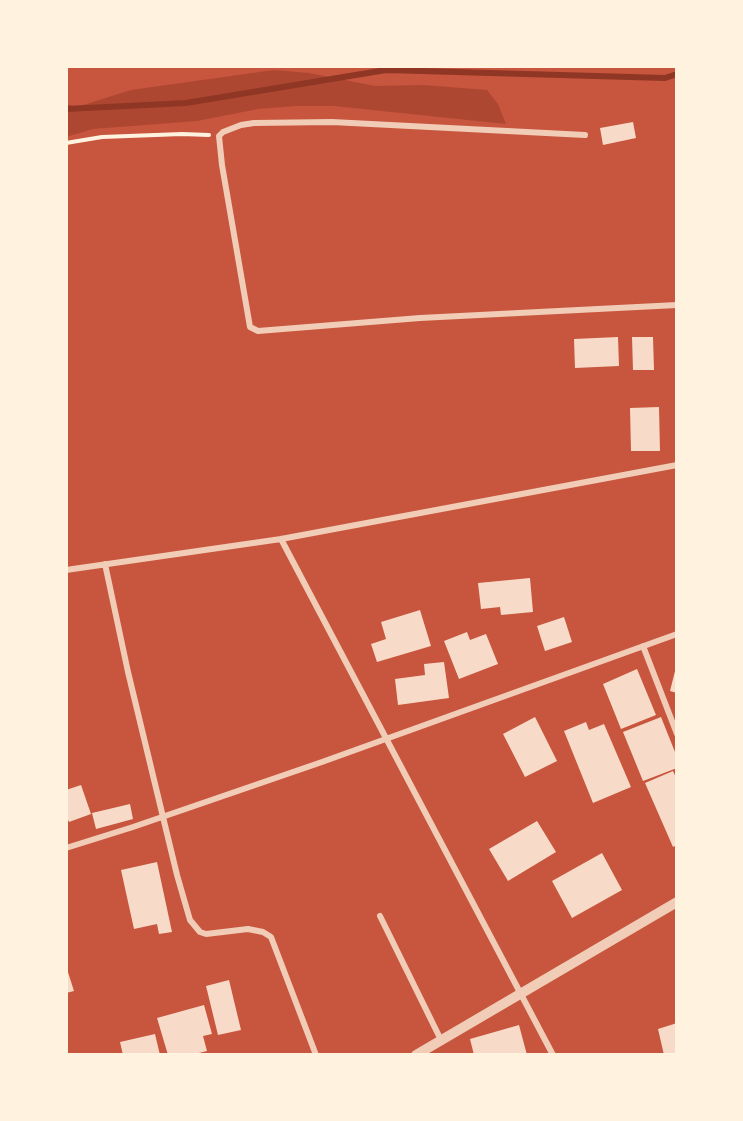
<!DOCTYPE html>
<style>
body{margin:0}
#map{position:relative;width:743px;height:1121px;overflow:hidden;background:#c8553d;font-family:"Open Sans",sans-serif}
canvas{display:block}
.frame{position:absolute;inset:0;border:68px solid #fff3e0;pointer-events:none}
</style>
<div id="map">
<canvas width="743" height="1121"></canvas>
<div class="frame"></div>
</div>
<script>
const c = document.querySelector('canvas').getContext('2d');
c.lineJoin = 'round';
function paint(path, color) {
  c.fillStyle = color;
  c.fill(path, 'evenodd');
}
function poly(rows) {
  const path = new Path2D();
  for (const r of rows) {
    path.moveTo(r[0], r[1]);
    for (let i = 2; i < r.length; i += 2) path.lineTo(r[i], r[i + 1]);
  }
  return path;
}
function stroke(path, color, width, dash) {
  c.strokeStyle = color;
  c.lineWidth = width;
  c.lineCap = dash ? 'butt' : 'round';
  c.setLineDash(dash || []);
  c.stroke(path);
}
const green = poly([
 [274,70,309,73,375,86,423,85,487,90,498,104,506,124,334,106,296,106,258,109,197,121,93,129,66,137,66,104,77,107,131,90]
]);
const stream = poly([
 [66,109,186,103,386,70,665,78,677,74]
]);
const building = poly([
 [633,122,636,138,603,145,600,128],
 [618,337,619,366,575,368,574,339],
 [632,337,653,337,654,370,633,370],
 [659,407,660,451,631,451,630,408],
 [530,578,533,612,501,615,500,607,481,609,478,583],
 [420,610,431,646,377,662,371,644,386,639,381,622],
 [564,617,572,642,545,651,537,626],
 [467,632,470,640,486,634,498,664,459,679,444,641],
 [444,662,449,698,398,705,395,679,425,675,424,664],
 [676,667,677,667,677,693,670,691],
 [637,669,656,715,621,729,603,684],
 [535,717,557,761,525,777,503,734],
 [661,717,677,757,677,768,643,781,623,732],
 [586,722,589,730,604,724,631,787,593,803,564,731],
 [673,771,677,780,677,845,673,847,645,783],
 [81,785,91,814,69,822,66,815,66,790],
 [130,804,133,819,96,829,92,813],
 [537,821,556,852,508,881,489,849],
 [602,853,622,890,572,918,552,881],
 [157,862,172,932,159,934,157,924,134,929,121,870],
 [66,966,74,991,66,993],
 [229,980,241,1030,218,1035,206,986],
 [204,1005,212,1034,203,1036,207,1051,191,1055,168,1055,157,1018],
 [677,1023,677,1055,664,1055,658,1029],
 [519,1025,527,1055,474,1055,470,1039],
 [155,1034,160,1055,123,1055,120,1042]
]);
const path = poly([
 [66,143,102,137,182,134,209,135]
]);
const minor = poly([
 [585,135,332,122,254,123,241,125,223,132,219,136,222,165,250,327,258,331,420,318,677,305],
 [281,539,553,1055],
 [105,564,128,672,177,875,190,920,200,932,206,934,248,929,263,932,271,937,316,1055],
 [66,570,281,539,677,465],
 [643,646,677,734],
 [66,848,133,827,322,762,677,634],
 [380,916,441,1040]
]);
const tertiary = poly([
 [416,1055,677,902]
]);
paint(green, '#ae4732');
stroke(stream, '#8f3625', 6);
paint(building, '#f7dbc8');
stroke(path, '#fff3e0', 4);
stroke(minor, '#f1ccb7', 6);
stroke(tertiary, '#f1ccb7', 10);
</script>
